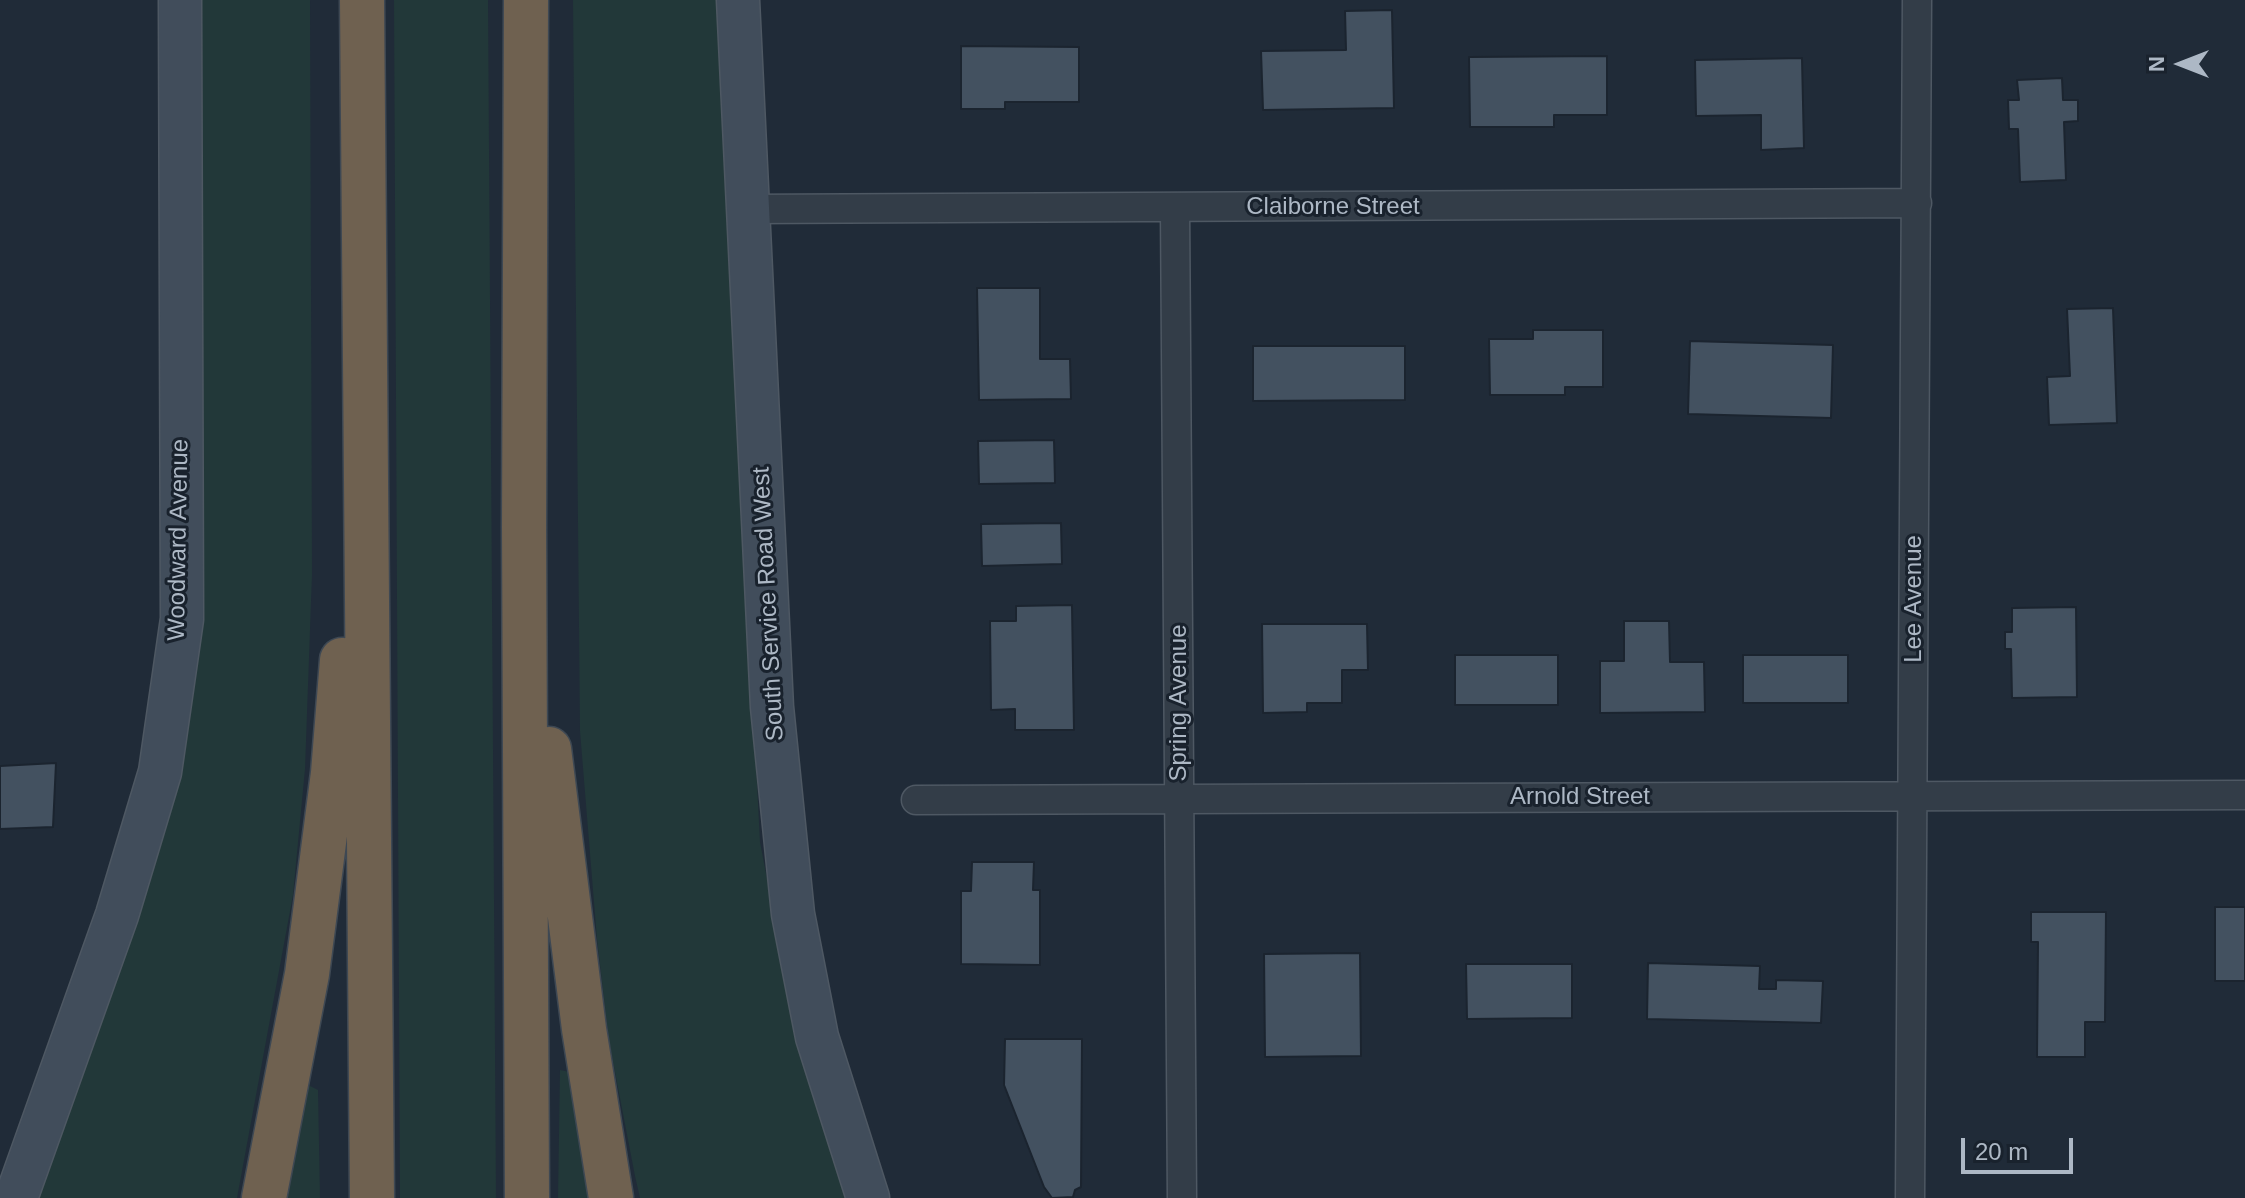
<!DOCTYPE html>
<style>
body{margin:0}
#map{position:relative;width:2245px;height:1198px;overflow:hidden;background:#202b38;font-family:Arial,sans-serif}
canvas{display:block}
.north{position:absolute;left:2141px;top:24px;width:80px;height:80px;-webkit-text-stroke:6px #19222d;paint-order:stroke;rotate:270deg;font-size:22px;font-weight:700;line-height:32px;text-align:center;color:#adb8c5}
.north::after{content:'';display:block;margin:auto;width:28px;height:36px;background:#adb8c5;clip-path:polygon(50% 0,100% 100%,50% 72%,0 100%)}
.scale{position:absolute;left:1961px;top:1138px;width:112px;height:36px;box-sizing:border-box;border:4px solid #adb8c5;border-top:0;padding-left:10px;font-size:24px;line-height:28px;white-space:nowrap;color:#adb8c5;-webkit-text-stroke:6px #19222d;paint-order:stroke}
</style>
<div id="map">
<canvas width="2245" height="1198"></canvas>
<div class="north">N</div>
<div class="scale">20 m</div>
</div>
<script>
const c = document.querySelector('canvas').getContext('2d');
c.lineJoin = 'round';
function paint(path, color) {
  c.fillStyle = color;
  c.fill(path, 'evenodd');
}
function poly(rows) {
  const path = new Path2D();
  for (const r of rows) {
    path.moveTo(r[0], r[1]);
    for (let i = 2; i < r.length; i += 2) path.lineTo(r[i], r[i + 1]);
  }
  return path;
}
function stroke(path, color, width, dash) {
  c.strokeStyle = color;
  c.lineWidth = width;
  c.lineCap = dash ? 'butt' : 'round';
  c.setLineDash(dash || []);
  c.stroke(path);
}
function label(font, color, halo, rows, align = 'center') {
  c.font = font + ' Arial,sans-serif';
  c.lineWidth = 6;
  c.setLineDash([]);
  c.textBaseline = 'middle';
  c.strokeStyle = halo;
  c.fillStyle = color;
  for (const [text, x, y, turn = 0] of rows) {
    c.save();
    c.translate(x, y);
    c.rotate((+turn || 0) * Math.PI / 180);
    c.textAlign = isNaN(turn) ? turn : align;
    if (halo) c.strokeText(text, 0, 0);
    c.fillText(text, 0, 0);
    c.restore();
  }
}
const green = poly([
 [202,0,310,0,312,574,305,769,293,895,237,1198,32,1198,194,679,203,554],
 [394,0,488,0,496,1198,400,1198],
 [573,0,717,0,760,842,797,1037,847,1198,640,1198,635,1176,609,1041,597,939,580,731],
 [560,1070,570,1072,594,1198,558,1198],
 [310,1086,318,1090,320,1198,279,1198,305,1090]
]);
const building = poly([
 [1392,10,1394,108,1263,110,1261,51,1346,50,1345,11,1392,10],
 [961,46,1079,47,1079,102,1005,102,1005,109,961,109,961,46],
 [1607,56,1607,115,1554,115,1554,127,1470,127,1469,57,1607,56],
 [1802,58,1804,148,1761,150,1761,115,1696,116,1695,60,1802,58],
 [2062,78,2063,100,2078,100,2078,121,2064,122,2066,180,2020,182,2018,129,2009,129,2008,100,2019,100,2017,80,2062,78],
 [977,288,1040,288,1040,359,1070,359,1071,399,979,400,977,288],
 [2113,308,2117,423,2049,425,2047,377,2070,376,2067,309,2113,308],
 [1533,330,1603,330,1603,387,1565,387,1565,395,1490,395,1489,339,1533,339,1533,330],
 [1690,341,1833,345,1831,418,1688,414,1690,341],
 [1253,346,1405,346,1405,400,1253,401,1253,346],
 [1054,440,1055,483,979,484,978,441,1054,440],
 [1061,523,1062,564,982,566,981,524,1061,523],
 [1072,605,1074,730,1015,730,1015,709,991,710,990,621,1016,621,1016,606,1072,605],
 [2076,607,2077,697,2012,698,2011,649,2005,649,2005,632,2012,632,2012,608,2076,607],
 [1624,621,1669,621,1670,662,1704,662,1705,712,1600,713,1600,661,1624,661,1624,621],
 [1262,624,1367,624,1368,670,1342,670,1342,703,1307,703,1307,712,1263,713,1262,624],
 [1455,655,1558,655,1558,705,1455,705,1455,655],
 [1743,655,1848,655,1848,703,1743,703,1743,655],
 [56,763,53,827,0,829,0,766,56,763],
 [972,862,1034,862,1033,890,1040,890,1040,965,961,964,961,891,971,891,972,862],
 [2215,907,2245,907,2245,981,2215,981,2215,907],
 [2031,912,2106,912,2105,1022,2085,1022,2085,1057,2037,1057,2038,942,2031,942,2031,912],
 [1360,953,1361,1056,1265,1057,1264,954,1360,953],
 [1648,963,1760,966,1759,989,1776,989,1776,980,1823,981,1821,1023,1647,1019,1648,963],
 [1466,964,1572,964,1572,1018,1467,1019,1466,964],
 [1005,1039,1082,1039,1081,1187,1075,1190,1073,1197,1052,1198,1044,1187,1004,1085,1005,1039]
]);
const minor = poly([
 [1175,208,1182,1198],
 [749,209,1917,203],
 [916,800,2245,795],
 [1910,1198,1917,0]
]);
const secondary = poly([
 [738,0,772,707,793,914,817,1037,868,1198],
 [16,1198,117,915,160,772,182,619,180,0]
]);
const motorway = poly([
 [362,0,372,1198],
 [526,0,524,527,527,1198],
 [549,749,584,1029,611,1198],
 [264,1198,307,974,333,773,342,660]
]);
const streetNames = [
 ["Claiborne Street",1333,207],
 ["Woodward Avenue",179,540,-89],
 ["Lee Avenue",1914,599,-90],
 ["South Service Road West",769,604,-93],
 ["Spring Avenue",1179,703,-90],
 ["Arnold Street",1580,797]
];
paint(green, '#223839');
paint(building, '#435160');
stroke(building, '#1b242f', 2);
stroke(minor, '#4e5863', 31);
stroke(secondary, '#4e5863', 45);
stroke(motorway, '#3e4853', 47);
stroke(minor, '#333d48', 28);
stroke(secondary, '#414d5b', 42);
stroke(motorway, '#6f6150', 44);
label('24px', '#adb8c5', '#19222d', streetNames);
</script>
